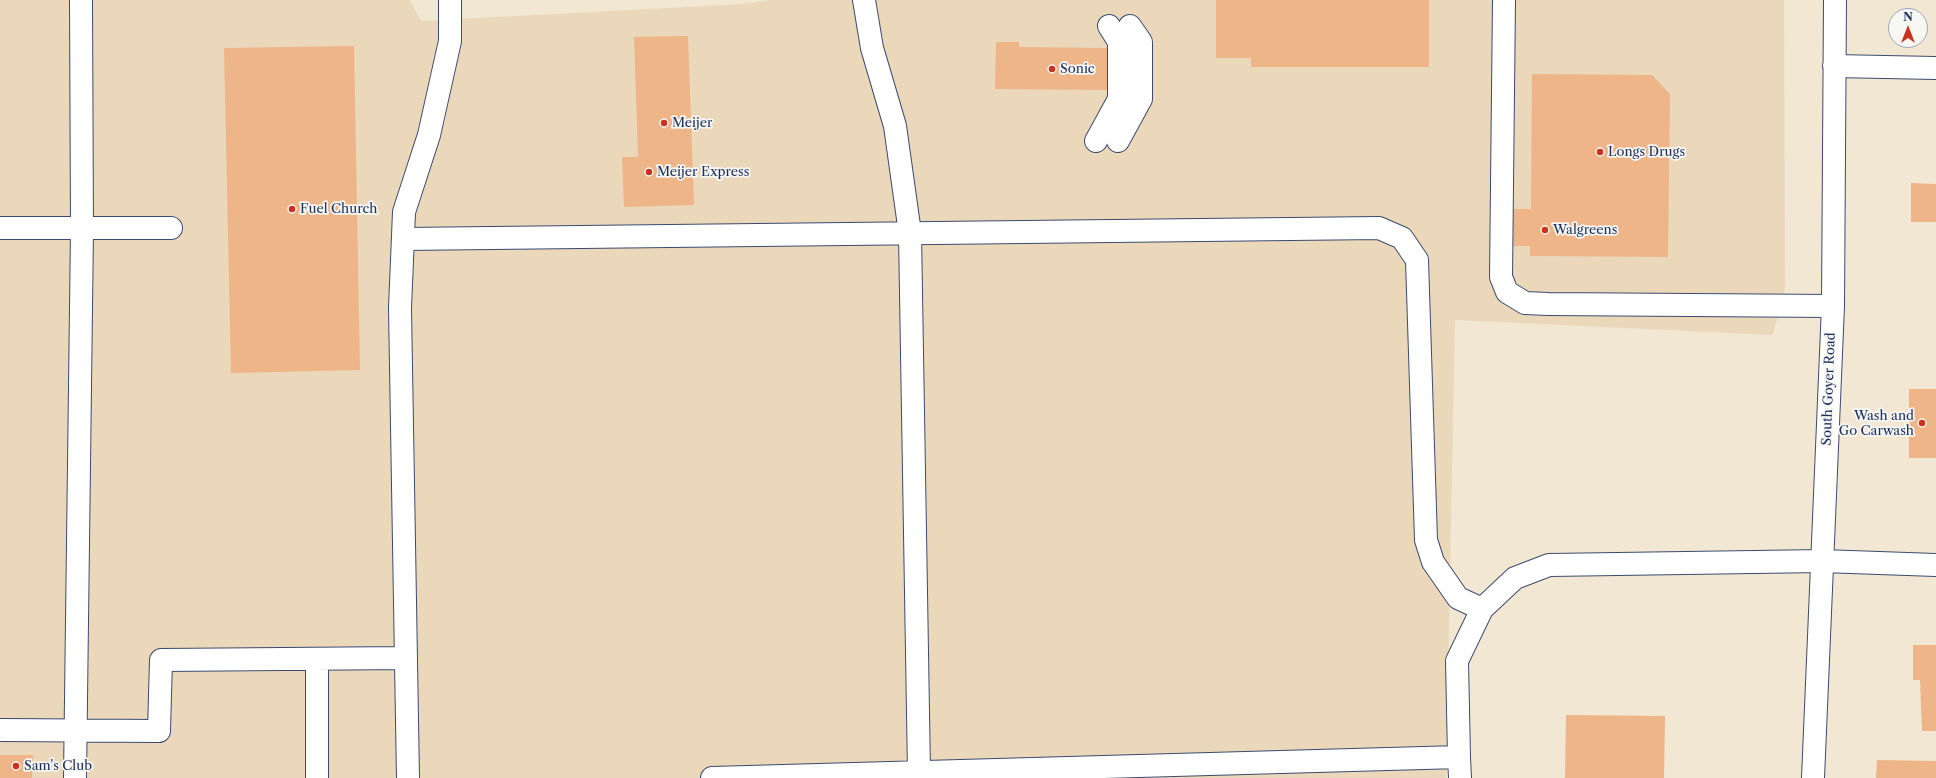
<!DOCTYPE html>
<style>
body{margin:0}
#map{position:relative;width:1936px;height:778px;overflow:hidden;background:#f2e7d2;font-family:"Libre Caslon Text",serif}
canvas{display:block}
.north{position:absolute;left:1888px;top:8px;width:40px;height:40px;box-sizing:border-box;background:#f6f6f2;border:1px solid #9ea6b7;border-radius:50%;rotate:0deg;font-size:11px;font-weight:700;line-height:16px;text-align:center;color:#1b2f5e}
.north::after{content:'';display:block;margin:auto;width:14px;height:18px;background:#c8321e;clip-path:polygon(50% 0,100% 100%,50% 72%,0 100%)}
</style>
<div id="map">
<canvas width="1936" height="778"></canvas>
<div class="north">N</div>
</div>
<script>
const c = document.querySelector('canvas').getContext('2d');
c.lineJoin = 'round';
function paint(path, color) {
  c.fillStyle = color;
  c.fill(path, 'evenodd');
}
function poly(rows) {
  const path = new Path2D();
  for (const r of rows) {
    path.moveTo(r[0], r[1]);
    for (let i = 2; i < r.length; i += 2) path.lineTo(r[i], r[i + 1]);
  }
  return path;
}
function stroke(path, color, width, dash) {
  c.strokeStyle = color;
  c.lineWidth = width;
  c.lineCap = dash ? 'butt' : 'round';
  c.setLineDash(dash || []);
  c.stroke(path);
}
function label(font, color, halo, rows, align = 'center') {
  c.font = font + ' "Libre Caslon Text",serif';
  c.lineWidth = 3.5;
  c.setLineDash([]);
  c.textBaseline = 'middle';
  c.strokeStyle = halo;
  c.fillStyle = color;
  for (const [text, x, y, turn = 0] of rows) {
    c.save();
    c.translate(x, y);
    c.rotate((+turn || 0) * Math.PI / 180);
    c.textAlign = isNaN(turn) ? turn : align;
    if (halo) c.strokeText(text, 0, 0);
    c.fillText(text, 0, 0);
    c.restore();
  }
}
const built = poly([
 [0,0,410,0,421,21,742,4,771,0,1784,0,1785,288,1773,335,1455,320,1446,778,0,778]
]);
const building = poly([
 [1216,0,1429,0,1429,67,1251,67,1251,58,1216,58],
 [688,36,694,205,624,207,622,157,638,157,634,37],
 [996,42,1019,42,1019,47,1108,48,1108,90,995,89],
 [354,46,360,370,231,373,224,48],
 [1532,74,1652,75,1670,94,1668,257,1530,256,1530,246,1510,246,1510,209,1531,209],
 [1911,183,1936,184,1936,222,1911,222],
 [1909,389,1936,389,1936,458,1909,458],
 [1913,645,1936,645,1936,731,1922,731,1920,680,1913,680],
 [1566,715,1665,716,1664,778,1565,778],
 [0,755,33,755,32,778,0,778],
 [1877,760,1936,761,1936,778,1876,778]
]);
const minor = poly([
 [864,0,872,48,895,126,910,233,919,772],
 [1504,0,1501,277,1507,292,1525,303,1548,304,1833,306],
 [1834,66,1936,68],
 [1096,141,1119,99,1119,42,1109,26],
 [1118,141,1141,99,1141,42,1130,26],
 [0,228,171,228],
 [403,239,1379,228,1402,238,1417,260,1426,540,1433,562,1458,598,1482,609],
 [0,730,159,731,161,660,406,658],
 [1459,757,1460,778],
 [75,778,82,229,81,0],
 [317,778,317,659],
 [408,778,400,308,404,212,429,135,450,41,450,0],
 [712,778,1459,757,1457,661,1482,609,1515,578,1549,565,1822,561,1936,565],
 [1813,778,1833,306,1835,0]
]);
const markers = [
 [1052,69,4,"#c8321e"],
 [664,123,4,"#c8321e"],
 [1600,152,4,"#c8321e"],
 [649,172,4,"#c8321e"],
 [292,209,4,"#c8321e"],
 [1545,230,4,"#c8321e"],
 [1922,423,4,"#c8321e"],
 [16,766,4,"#c8321e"]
];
const poiNames = [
 ["Sonic",1060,69],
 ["Meijer",672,123],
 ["Longs Drugs",1608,152],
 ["Meijer Express",657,172],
 ["Fuel Church",300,209],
 ["Walgreens",1553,230],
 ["Wash and",1914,416,"right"],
 ["Go Carwash",1914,431,"right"],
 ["Sam's Club",24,766]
];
const streetNames = [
 ["South Goyer Road",1829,389,-88]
];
paint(built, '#ebd8ba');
paint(building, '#edb588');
stroke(minor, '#3b4b6f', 24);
stroke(minor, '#fff', 22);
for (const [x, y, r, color] of markers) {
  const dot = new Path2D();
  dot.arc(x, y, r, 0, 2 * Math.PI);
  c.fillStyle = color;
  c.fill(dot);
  stroke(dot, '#f6f6f2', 1.5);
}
label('13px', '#1b2f5e', '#f6f6f2', poiNames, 'left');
label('13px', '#1b2f5e', '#f6f6f2', streetNames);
</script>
